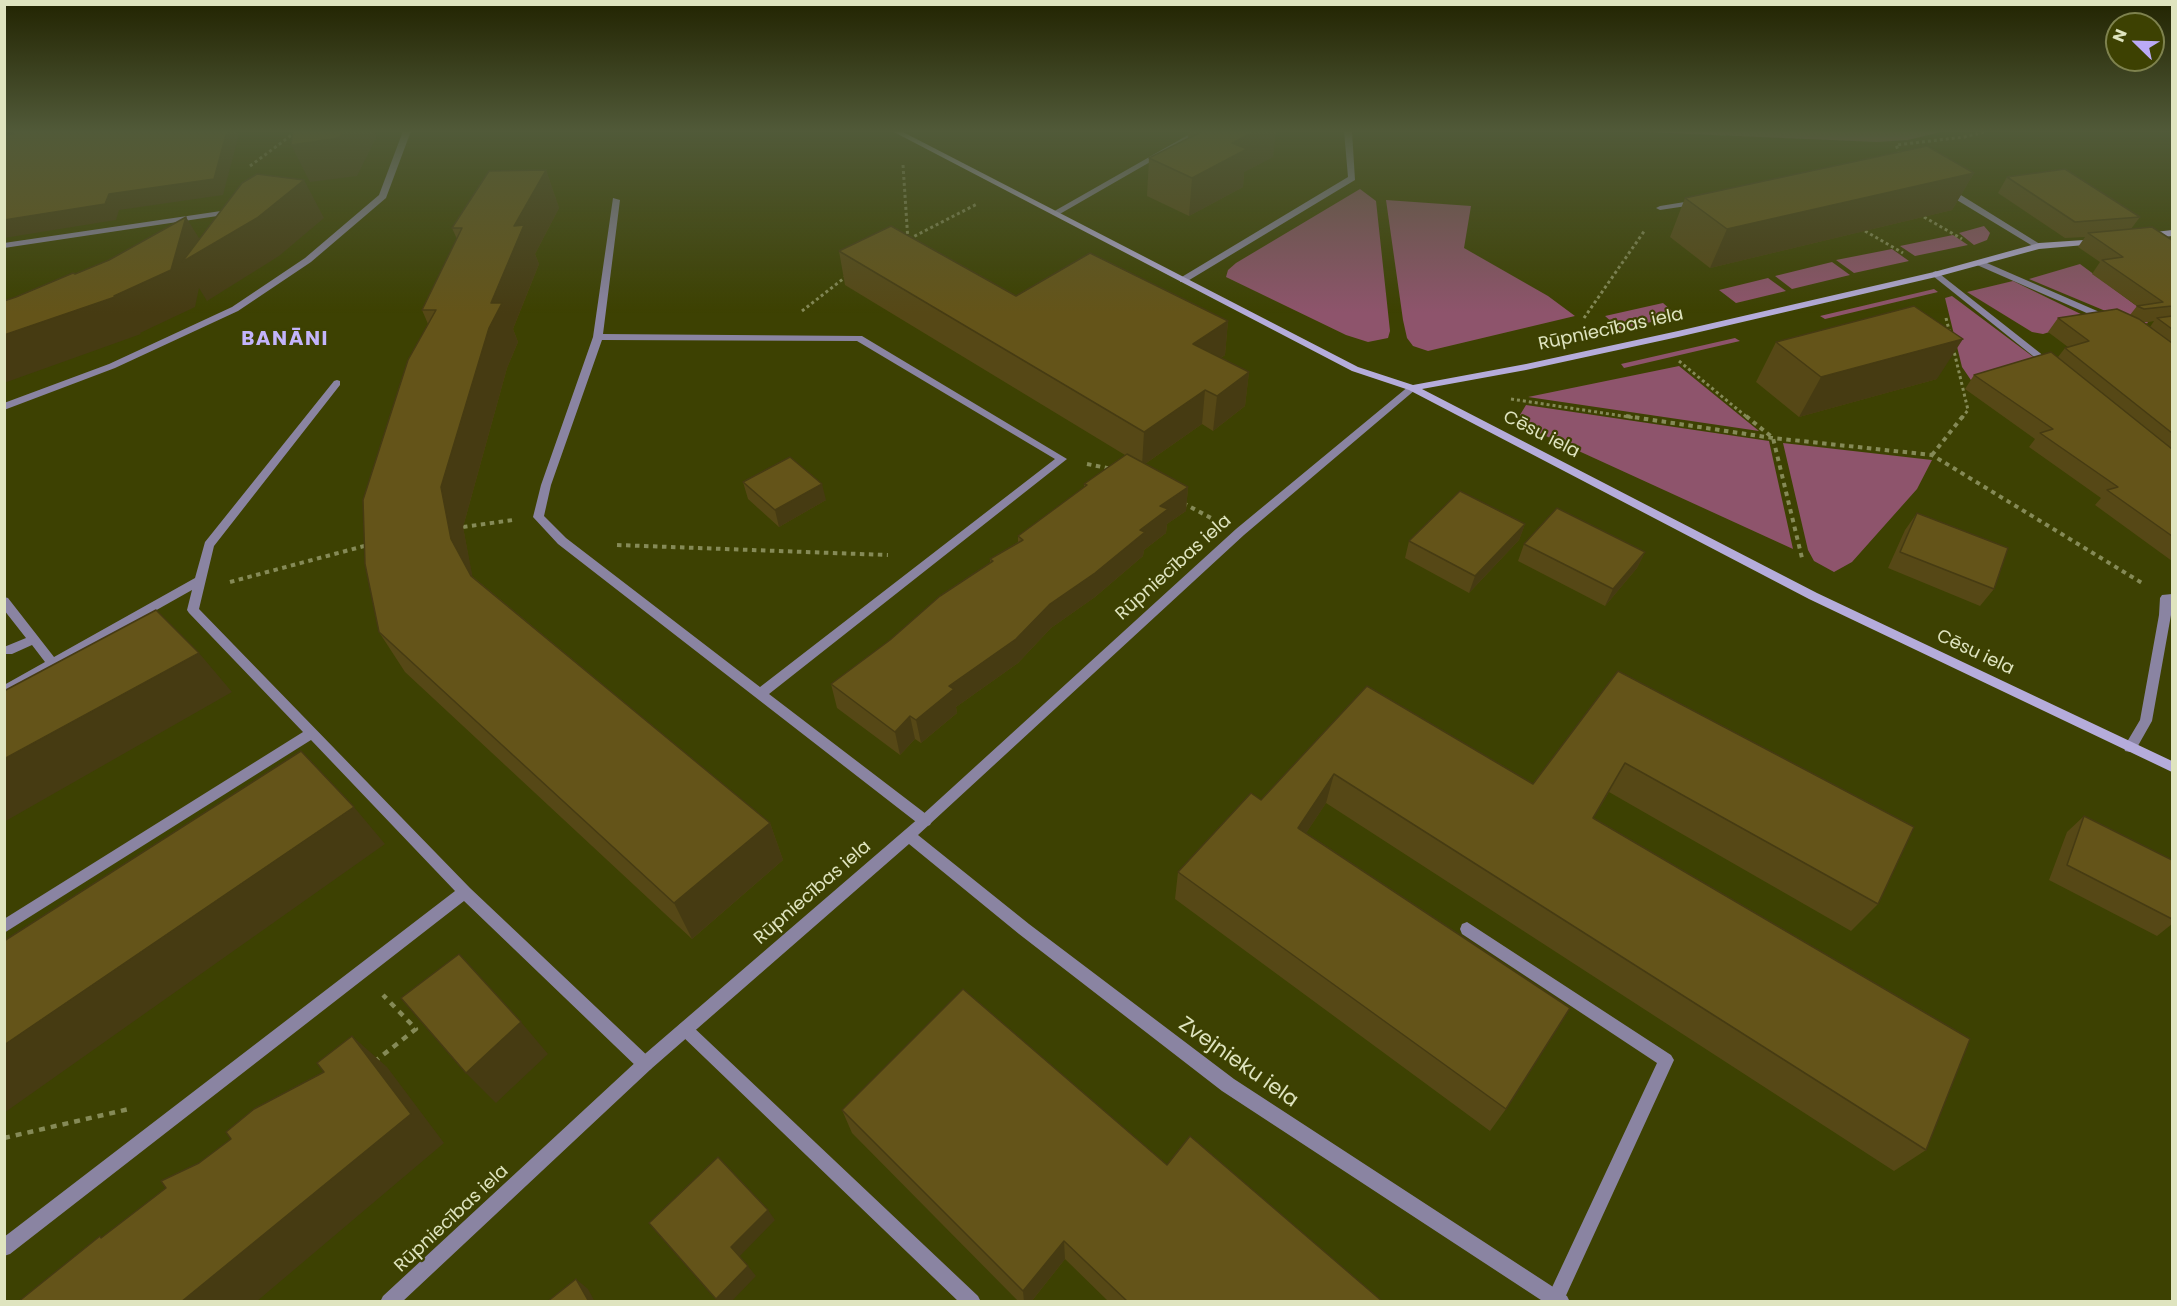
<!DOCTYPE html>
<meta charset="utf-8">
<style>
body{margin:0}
#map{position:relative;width:2177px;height:1306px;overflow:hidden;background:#3d4102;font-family:Poppins,sans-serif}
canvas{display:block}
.frame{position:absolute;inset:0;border:6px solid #dfe4bf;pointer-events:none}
.north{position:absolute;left:2105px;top:12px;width:60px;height:60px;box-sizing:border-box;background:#3d4102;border:2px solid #7e824e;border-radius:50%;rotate:293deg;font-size:16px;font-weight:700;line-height:24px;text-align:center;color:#dfe4bf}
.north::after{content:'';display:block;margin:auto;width:21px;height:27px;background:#bbaaf6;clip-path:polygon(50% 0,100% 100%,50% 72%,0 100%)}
</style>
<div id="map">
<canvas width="2177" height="1306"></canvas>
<div class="frame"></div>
<div class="north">N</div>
</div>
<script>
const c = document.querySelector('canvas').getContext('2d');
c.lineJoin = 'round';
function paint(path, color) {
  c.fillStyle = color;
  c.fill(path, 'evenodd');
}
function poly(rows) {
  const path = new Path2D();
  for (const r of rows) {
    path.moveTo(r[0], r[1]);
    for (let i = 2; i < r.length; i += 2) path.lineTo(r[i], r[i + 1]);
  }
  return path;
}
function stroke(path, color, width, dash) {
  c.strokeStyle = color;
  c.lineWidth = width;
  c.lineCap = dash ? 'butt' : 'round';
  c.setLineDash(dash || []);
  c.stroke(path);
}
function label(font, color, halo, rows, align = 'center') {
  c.font = font + ' Poppins,sans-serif';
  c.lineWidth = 4.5;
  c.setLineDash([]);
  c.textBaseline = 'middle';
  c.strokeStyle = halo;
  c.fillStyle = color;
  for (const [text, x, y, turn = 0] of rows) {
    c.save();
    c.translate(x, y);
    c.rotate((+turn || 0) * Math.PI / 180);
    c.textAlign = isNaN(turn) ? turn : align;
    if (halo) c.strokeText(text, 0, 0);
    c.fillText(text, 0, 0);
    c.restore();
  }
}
const green = poly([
 [1619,131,1945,131,1908,140,1877,142],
 [1360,189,1376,201,1390,331,1388,338,1368,342,1346,335,1226,277,1228,270,1236,263],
 [1386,200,1471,206,1464,248,1548,296,1575,316,1428,351,1413,346,1407,338,1403,320],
 [1984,226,1990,233,1987,240,1974,245,1959,233],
 [1953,235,1968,245,1915,256,1900,246],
 [1892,249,1909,261,1854,273,1836,260],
 [1832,262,1850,275,1792,289,1775,276],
 [2080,264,2138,307,2148,323,2139,325,2029,279],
 [1768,278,1786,291,1736,303,1719,290],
 [2013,281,2091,319,2043,334,2032,332,1967,292],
 [1934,289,1938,292,1825,319,1820,316],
 [1952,296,2036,359,1975,386,1962,367,1945,298],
 [1663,303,1678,316,1620,329,1605,316],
 [1735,338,1740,341,1624,368,1621,364],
 [1679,366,1759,431,1528,397],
 [1526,405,1769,441,1793,549,1524,426,1520,415],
 [1783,443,1932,460,1917,489,1852,562,1834,572,1814,561,1808,550]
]);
const pathFar2 = poly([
 [1900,154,1896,145,1964,137,1988,131],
 [903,165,908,241],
 [250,166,297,131],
 [1924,217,1962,239],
 [1865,231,1903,253],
 [909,239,977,204],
 [802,311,848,275],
 [1584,318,1645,230],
 [1946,318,1950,334],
 [1953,347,1968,410,1962,418],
 [1679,361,1748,418],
 [1511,399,1636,418]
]);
const pathFar1 = poly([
 [1626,416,1773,438,1932,455,2142,583],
 [1746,416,1773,438,1802,558],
 [1932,455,1963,416],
 [1087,464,1112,469],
 [1183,503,1211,518],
 [463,527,513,520],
 [617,545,888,555],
 [230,582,368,545]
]);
const path = poly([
 [374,1062,416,1029,383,995],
 [4,1138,129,1109]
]);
const lane = poly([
 [403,131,411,131,386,198,311,262,238,311,115,368,4,410,4,403,109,364,232,307,305,258,379,195,403,131],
 [1195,131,1204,131,1058,215,1051,213,1195,131],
 [1942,187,1948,187,2043,246,2036,248,1942,191,1942,187],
 [613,198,620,200,603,334,862,336,1067,459,769,694,930,817,932,821,930,825,925,827,920,825,558,544,533,517,541,485,593,337,613,198],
 [602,340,857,341,1055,459,760,687,566,538,544,516,551,485,602,340],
 [1697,200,1700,200,1700,204,1660,210,1656,208,1660,206,1697,200],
 [221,211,224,211,224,215,4,248,4,243,221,211],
 [1980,260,2111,317,2113,319,2108,322,2105,321,1977,265,1977,261,1980,260],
 [1936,271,2054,364,2054,368,2048,368,1933,276,1933,272,1936,271],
 [337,380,340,381,340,385,214,546,199,609,470,888,651,1059,653,1064,651,1069,645,1072,639,1069,464,901,10,1254,4,1256,4,1237,455,891,311,740,4,933,4,919,303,732,189,613,187,610,192,590,4,696,4,685,45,662,32,645,12,654,4,654,4,647,26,638,4,610,4,597,8,598,54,657,195,578,205,542,334,381,337,380],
 [2172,594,2171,615,2152,721,2135,751,2130,752,2125,751,2124,747,2140,720,2159,615,2160,598,2162,595,2172,594],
 [1467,922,1671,1055,1674,1060,1563,1302,1549,1302,1547,1298,1657,1063,1462,934,1460,929,1462,924,1467,922],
 [685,1022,690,1024,978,1296,981,1302,959,1302,680,1034,677,1029,680,1024,685,1022]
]);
const street = poly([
 [1344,131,1352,131,1355,180,1186,282,1180,282,1180,278,1348,177,1344,131],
 [1412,385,1417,388,1415,390,1244,535,918,835,1029,924,1234,1079,1567,1296,1570,1302,1544,1302,1222,1091,1019,934,909,844,651,1069,402,1302,380,1302,383,1296,639,1059,920,817,1236,529,1409,386,1412,385]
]);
const secondary = poly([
 [892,131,901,131,1358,367,1413,385,1526,364,1678,331,1934,272,2039,243,2099,239,2100,241,2096,244,2039,249,1936,277,1678,337,1526,370,1422,389,1817,593,2172,761,2172,772,1809,599,1409,390,1352,371,892,131],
 [2172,230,2172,236,2147,239,2143,236,2147,233,2172,230]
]);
const wall = poly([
 [1188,131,1276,131,1273,157,1244,172,1243,187,1189,216,1147,196,1149,158,1188,139],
 [546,170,559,208,535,254,539,264,513,329,518,342,507,368,463,527,472,576,770,823,783,860,692,939,405,672,379,632,428,324,422,310,457,239,452,228],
 [1974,173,1952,210,1710,268,1670,237,1685,198],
 [2007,177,2140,217,2131,229,2172,240,2172,561,2095,505,2101,498,2029,447,2035,439,1965,389,1974,375,2058,357,2065,348,2068,347,2048,332,2058,318,2130,315,2137,306,2092,274,2100,262,2078,247,2085,237,2065,238,1998,193],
 [2154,321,2150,327,2144,322,2149,322],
 [839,251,1016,296,1228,321,1225,355,1221,358,1249,372,1245,406,1213,431,1202,424,1145,464,1188,487,1186,511,1167,524,1166,533,1144,550,1143,556,1095,597,1051,628,1018,663,956,707,957,713,921,743,915,739,900,755,837,708,831,684,890,640,990,563,990,559,1018,542,1018,536,1084,487,1084,484,1125,455,845,285],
 [1776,342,1937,379,1799,417,1756,382],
 [743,482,826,500,779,527,748,499],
 [1917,513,1994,589,1980,606,1888,568,1905,530],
 [1525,524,1519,540,1469,593,1405,558,1409,541],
 [1524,544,1645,552,1637,568,1605,606,1518,561],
 [1618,671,1878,904,1851,931,1609,792,1593,818,1926,1150,1894,1171,1326,803,1306,833,1506,1109,1490,1131,1175,899,1178,872,1261,800,1367,686,1533,784],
 [2084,816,2172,860,2172,924,2157,936,2049,880,2067,832],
 [842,1110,1167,1165,1383,1302,1109,1302,1065,1259,1031,1302,1019,1302,852,1133]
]);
const shadedWall = poly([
 [227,131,237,131,239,134,223,195,119,210,116,220,4,238,4,220],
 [344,131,374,131,377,136,357,176,310,182,291,145],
 [1256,131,1276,131,1273,157,1244,172,1243,187,1189,216,1192,178,1232,143],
 [546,170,559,208,535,254,539,264,513,329,518,342,507,368,463,527,473,579,451,539,441,487,491,303,514,226],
 [1974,173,1952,210,1710,268,1727,229],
 [304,180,324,218,279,256,207,301,199,288,195,307,140,333,141,334,4,383,4,335,114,296,186,217,205,248],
 [1228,321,1225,355,1191,378,1193,344],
 [1963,339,1937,379,1799,417,1821,377],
 [1249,372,1245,406,1213,431,1217,396],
 [1205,390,1202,424,1142,466,1144,432],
 [822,484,826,500,779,527,775,510],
 [1188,487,1186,511,1167,524,1166,533,1144,550,1143,556,1095,597,1051,628,1018,663,956,707,957,713,921,743,916,720,949,686,1140,530,1160,506],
 [1525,524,1519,540,1469,593,1475,576],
 [1645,552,1637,568,1605,606,1613,589],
 [199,653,232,692,4,822,4,759],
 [910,716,915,739,900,755,895,732],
 [1334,774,1326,803,1291,856,1298,828],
 [354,807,385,844,4,1113,4,1045],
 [770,823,783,860,692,939,674,903],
 [521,1022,548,1054,496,1103,466,1073],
 [352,1036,387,1067,444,1143,256,1302,181,1302],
 [768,1210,775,1220,739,1257,731,1247],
 [1064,1241,1065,1259,1031,1302,1024,1302,1023,1291],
 [748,1266,756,1276,731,1302,718,1302,716,1299],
 [576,1279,588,1289,595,1302,589,1302]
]);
const building = poly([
 [14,131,100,131,99,131,132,131,131,132,142,131,227,131,214,179,109,194,105,204,4,220,4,135,13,134,14,131],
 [293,131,344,131,339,138,291,145,293,131],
 [1198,131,1256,131,1232,143,1247,149,1192,178,1149,158,1201,132,1198,131],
 [1927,146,1974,173,1727,229,1685,198,1927,146],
 [2065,169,2140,217,2075,222,2007,177,2065,169],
 [546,170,514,226,524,225,491,303,502,303,489,328,441,487,451,539,471,576,770,823,674,903,379,632,365,564,363,500,408,360,436,310,422,310,462,228,452,228,489,171,546,170],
 [257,174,304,180,257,218,182,262,242,183,257,174],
 [186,217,171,270,114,296,115,297,4,335,4,301,16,297,73,273,75,274,109,260,186,217],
 [891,226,1016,296,1090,253,1228,321,1193,344,1249,372,1217,396,1205,390,1144,432,839,251,891,226],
 [2152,227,2172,240,2172,306,2144,309,2137,306,2163,302,2102,260,2123,257,2088,233,2152,227],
 [1914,306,1963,339,1821,377,1776,342,1914,306],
 [2117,309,2139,319,2172,343,2172,433,2065,348,2089,341,2058,318,2117,309],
 [2172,316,2172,329,2157,318,2172,316],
 [2051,352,2172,449,2172,536,2107,490,2118,487,2040,433,2053,429,1974,375,2051,352],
 [1127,454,1188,487,1160,506,1168,509,1140,530,1145,532,1095,573,1050,604,1016,639,949,686,954,689,916,720,910,716,895,732,831,684,890,640,940,596,993,561,990,559,1023,540,1018,536,1087,485,1084,484,1127,454],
 [790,457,822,484,775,510,743,482,790,457],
 [1460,491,1525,524,1475,576,1409,541,1460,491],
 [1557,508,1645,552,1613,589,1524,544,1557,508],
 [1917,513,2008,548,1994,589,1900,552,1917,513],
 [156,610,199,653,4,759,4,691,156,610],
 [1618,671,1914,827,1878,904,1625,763,1593,818,1970,1039,1926,1150,1334,774,1298,828,1570,1008,1506,1109,1178,872,1251,793,1261,800,1367,686,1533,784,1618,671],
 [301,751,354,807,4,1045,4,941,301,751],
 [2084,816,2172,860,2172,919,2067,865,2084,816],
 [459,954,521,1022,466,1073,401,998,459,954],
 [963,989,1167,1165,1190,1136,1383,1302,1128,1302,1064,1241,1023,1291,842,1110,963,989],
 [352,1036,411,1114,181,1302,18,1302,100,1236,101,1238,166,1188,161,1181,199,1163,231,1139,226,1132,254,1109,324,1072,317,1063,352,1036],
 [718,1157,768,1210,731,1247,748,1266,716,1299,649,1223,718,1157],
 [576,1279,589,1302,547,1302,576,1279]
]);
const streetNames = [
 ["Rūpniecības iela",1611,330,-12],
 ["Cēsu iela",1541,435,27],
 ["Rūpniecības iela",1174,568,-42],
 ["Cēsu iela",1975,653,25],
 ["Rūpniecības iela",813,893,-41],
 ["Rūpniecības iela",452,1219,-43]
];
const farDistrictnames = [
 ["BANĀNI",285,340]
];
const nearStreetnames = [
 ["Zvejnieku iela",1238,1063,35]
];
paint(green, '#8e546c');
stroke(pathFar2, '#858a57', 3, [3, 3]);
stroke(pathFar1, '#858a57', 4, [4.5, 4.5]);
stroke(path, '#858a57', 4.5, [6, 6]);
paint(lane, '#8a84a2');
paint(street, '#8a84a2');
paint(secondary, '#b5acdb');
paint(wall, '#564816');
paint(shadedWall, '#463b12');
paint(building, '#645419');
stroke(building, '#463b12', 1.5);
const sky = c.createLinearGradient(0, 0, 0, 313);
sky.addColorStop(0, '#222401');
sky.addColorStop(0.42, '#515a39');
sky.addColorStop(1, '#515a3900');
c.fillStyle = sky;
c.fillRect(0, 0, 2177, 313);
label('18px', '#dfe4bf', '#3d4102', streetNames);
c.letterSpacing = '1.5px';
label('bold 20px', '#c3b4fb', '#3d4102', farDistrictnames);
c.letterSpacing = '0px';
label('21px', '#dfe4bf', '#3d4102', nearStreetnames);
</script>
